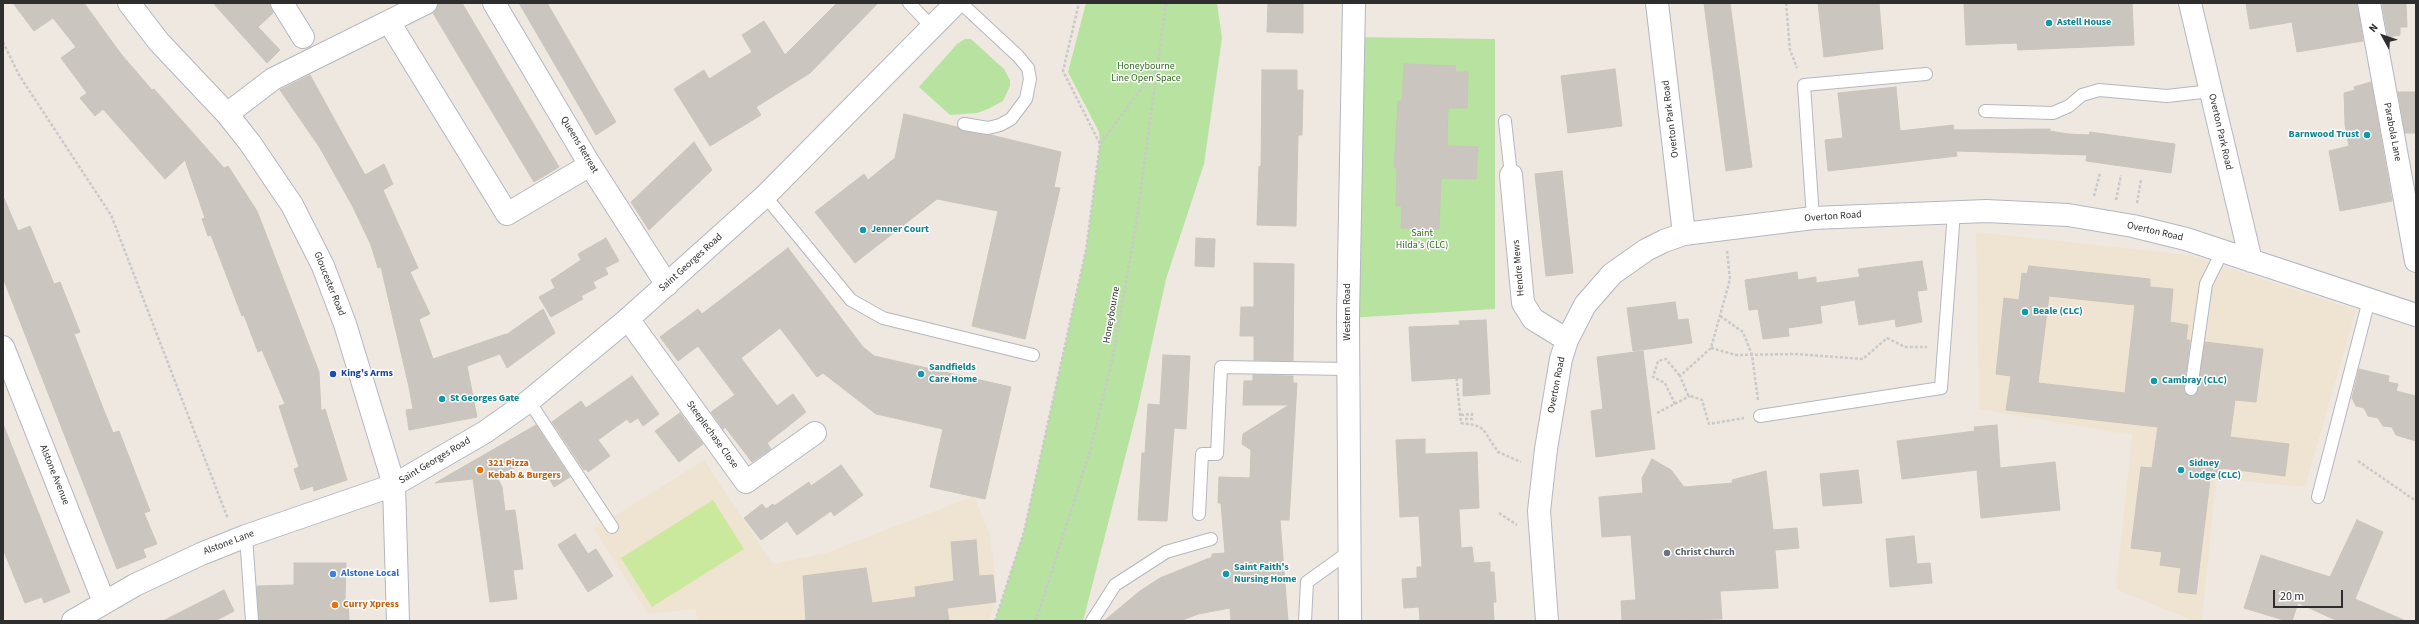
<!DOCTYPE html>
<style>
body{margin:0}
#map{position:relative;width:2419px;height:624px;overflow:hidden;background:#eee8e1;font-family:"Source Sans 3",sans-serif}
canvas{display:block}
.frame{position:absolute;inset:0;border:4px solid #2e2e2e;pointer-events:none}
.north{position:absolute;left:2363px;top:16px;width:40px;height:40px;-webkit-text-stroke:3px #fff;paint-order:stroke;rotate:310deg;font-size:11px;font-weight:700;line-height:16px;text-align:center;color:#2e2e2e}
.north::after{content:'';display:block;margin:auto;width:14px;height:18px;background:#2e2e2e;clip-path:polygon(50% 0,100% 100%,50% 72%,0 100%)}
.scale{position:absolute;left:2273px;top:590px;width:70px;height:18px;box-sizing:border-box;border:2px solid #2e2e2e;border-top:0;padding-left:5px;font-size:12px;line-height:14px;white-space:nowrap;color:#2e2e2e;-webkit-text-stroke:3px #fff;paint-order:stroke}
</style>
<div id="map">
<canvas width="2419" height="624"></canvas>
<div class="frame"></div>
<div class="north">N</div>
<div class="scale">20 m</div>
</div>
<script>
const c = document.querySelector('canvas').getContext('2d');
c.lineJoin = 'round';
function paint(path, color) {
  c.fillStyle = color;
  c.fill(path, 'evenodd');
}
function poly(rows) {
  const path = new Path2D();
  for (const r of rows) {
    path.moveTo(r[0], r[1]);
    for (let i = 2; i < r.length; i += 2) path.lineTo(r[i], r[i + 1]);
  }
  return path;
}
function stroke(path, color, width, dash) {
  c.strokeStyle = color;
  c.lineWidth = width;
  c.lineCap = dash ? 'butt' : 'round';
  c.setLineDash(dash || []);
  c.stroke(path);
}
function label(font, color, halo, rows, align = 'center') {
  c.font = font + ' "Source Sans 3",sans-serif';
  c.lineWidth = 3;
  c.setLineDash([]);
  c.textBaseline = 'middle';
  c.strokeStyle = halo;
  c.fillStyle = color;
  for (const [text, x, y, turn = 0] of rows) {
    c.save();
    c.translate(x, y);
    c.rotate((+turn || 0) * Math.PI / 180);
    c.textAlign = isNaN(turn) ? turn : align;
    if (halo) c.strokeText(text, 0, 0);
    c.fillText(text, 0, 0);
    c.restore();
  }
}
const education = poly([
 [1976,232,2189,255,2356,310,2305,487,2216,479,2202,621,2193,621,2116,589,2132,435,1979,409],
 [704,460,773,564,826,553,974,496,989,533,995,570,994,608,988,621,697,621,696,609,648,614,594,529]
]);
const green = poly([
 [1086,3,1217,3,1222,38,1204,164,1166,279,1138,407,1083,621,995,621,1024,531,1086,250,1100,144,1099,132,1068,72],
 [1353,37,1495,39,1495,309,1348,318],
 [965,39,971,39,1004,69,1010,80,1010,86,1003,101,988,109,977,113,950,115,919,87,957,44]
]);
const pitch = poly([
 [713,500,744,549,652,607,621,558]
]);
const building = poly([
 [13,3,84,3,121,54,152,90,154,89,224,168,228,166,257,211,301,325,319,372,321,411,325,409,347,480,314,491,313,486,301,490,294,469,299,467,279,406,285,404,262,350,258,352,244,315,242,316,211,235,208,236,202,219,205,218,185,160,165,179,103,109,95,116,80,98,87,93,61,58,76,47,53,18,34,31,13,3],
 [213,3,270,3,273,13,258,27,280,50,267,63,213,3],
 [438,3,462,3,559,167,534,182,433,13,438,3],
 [519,3,547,3,616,122,596,135,519,3],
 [837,3,878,3,810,73,756,107,761,115,710,146,674,89,704,70,709,79,752,52,742,35,764,21,785,55,837,3],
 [1268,3,1303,3,1303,33,1267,32,1268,3],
 [1704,3,1730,3,1752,167,1726,171,1704,3],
 [1818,3,1879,3,1883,49,1824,57,1818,3],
 [1964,3,2132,3,2134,45,2018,50,2017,43,1966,45,1964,3],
 [2246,3,2357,3,2363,41,2297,52,2292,22,2250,29,2246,3],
 [2382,3,2406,3,2407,27,2400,27,2400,35,2388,37,2382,3],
 [1404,64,1456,66,1455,72,1468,72,1467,108,1448,108,1447,146,1478,147,1476,179,1441,178,1439,229,1401,228,1402,206,1396,206,1397,167,1394,167,1395,150,1398,101,1402,101,1404,64],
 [1615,69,1622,126,1568,133,1561,76,1615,69],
 [1262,70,1297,70,1297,90,1303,90,1302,135,1298,135,1296,226,1257,225,1259,166,1261,167,1262,70],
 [310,75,365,175,384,164,393,184,383,190,418,268,410,272,430,314,419,319,433,359,506,334,506,335,543,309,555,333,507,368,500,354,467,366,477,417,409,430,406,410,413,409,409,387,381,267,378,268,371,245,353,207,320,148,280,90,310,75],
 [2371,82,2392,201,2340,211,2329,151,2349,146,2345,124,2344,93,2355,90,2354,87,2371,82],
 [1896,87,1900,131,1953,125,1954,130,2050,129,2050,131,2068,134,2089,135,2090,132,2175,144,2171,173,2086,161,2087,155,1956,151,1957,156,1828,171,1825,140,1843,138,1838,93,1896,87],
 [2398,92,2416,92,2416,133,2405,133,2398,92],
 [904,114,957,127,963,131,991,135,1061,152,1054,187,1060,188,1025,339,972,326,998,211,937,199,855,263,815,212,864,174,868,180,895,158,904,114],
 [694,142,712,170,649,230,631,202,694,142],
 [1562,171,1573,273,1546,276,1535,174,1562,171],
 [3,196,18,231,30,226,54,284,60,282,80,332,74,334,101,403,113,433,119,431,150,511,144,513,157,544,143,549,146,557,117,569,3,278,3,196],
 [606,238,619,261,605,268,608,274,593,282,596,288,581,296,583,299,551,317,539,297,555,288,551,280,581,260,578,254,606,238],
 [1196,238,1215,239,1214,267,1195,266,1196,238],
 [788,248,863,347,874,356,1011,387,985,499,930,487,943,429,876,414,823,373,817,377,780,328,741,358,777,406,793,394,806,412,767,443,771,449,752,462,725,427,723,429,711,412,735,395,698,346,678,361,660,337,698,309,702,314,788,248],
 [1922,261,1927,290,1917,291,1922,322,1896,327,1895,319,1859,325,1855,300,1820,306,1822,323,1788,328,1789,336,1763,339,1758,309,1749,310,1745,280,1797,272,1798,280,1816,277,1816,283,1860,277,1858,269,1922,261],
 [1254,263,1294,264,1293,361,1254,360,1254,336,1240,336,1241,307,1254,307,1254,263],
 [2029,266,2150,279,2150,287,2173,289,2170,322,2188,325,2186,340,2190,340,2184,388,2184,392,2190,396,2194,396,2198,390,2205,342,2263,349,2256,402,2235,400,2230,437,2289,444,2285,476,2222,468,2221,473,2211,472,2196,594,2178,592,2181,568,2160,565,2162,552,2131,548,2141,467,2152,468,2158,427,2006,410,2011,376,1996,374,2004,298,2019,300,2022,273,2027,274,2029,266],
 [2049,296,2135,305,2125,393,2038,383,2049,296],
 [1675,302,1678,320,1688,319,1692,343,1633,351,1627,308,1675,302],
 [1486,320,1490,394,1463,396,1463,378,1412,381,1409,327,1460,325,1459,321,1486,320],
 [1643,351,1655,449,1596,457,1591,411,1603,409,1597,357,1643,351],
 [1163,355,1190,356,1186,429,1174,428,1167,521,1138,520,1142,453,1145,453,1148,404,1160,405,1163,355],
 [2359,369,2389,376,2388,382,2398,384,2396,391,2416,396,2416,441,2396,435,2392,427,2383,426,2378,418,2368,416,2364,408,2356,406,2352,398,2359,369],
 [1253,375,1293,376,1293,383,1297,383,1289,520,1280,520,1288,621,1231,621,1230,608,1198,614,1180,621,1104,621,1140,591,1160,578,1212,557,1212,554,1225,553,1221,503,1218,503,1219,477,1250,478,1251,450,1242,444,1243,434,1289,405,1243,405,1244,381,1253,381,1253,375],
 [632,376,659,414,643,426,638,418,630,423,627,419,598,440,610,456,588,472,586,469,584,470,552,422,581,401,586,408,632,376],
 [680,413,703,444,679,462,655,431,680,413],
 [3,424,70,592,44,603,42,597,25,603,3,549,3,424],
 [536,425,570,477,554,487,548,476,542,479,539,473,535,474,529,463,500,473,497,477,502,487,505,511,515,510,523,569,513,570,517,599,490,602,473,479,435,483,536,425],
 [1997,425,2000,468,2055,462,2060,510,1981,518,1977,470,1902,479,1897,441,1975,431,1974,427,1997,425],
 [1425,439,1425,454,1477,452,1479,508,1459,509,1461,548,1472,547,1474,563,1490,562,1490,572,1494,572,1496,602,1493,602,1494,621,1420,621,1419,607,1404,608,1402,579,1417,578,1417,567,1422,567,1419,516,1400,517,1396,440,1425,439],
 [1652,459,1671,470,1684,487,1733,483,1732,480,1766,471,1773,530,1797,528,1799,548,1775,550,1778,588,1720,591,1722,619,1622,621,1621,601,1636,600,1631,535,1602,537,1599,497,1643,493,1642,478,1652,459],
 [841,465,863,495,834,516,831,511,797,535,787,521,761,540,744,518,762,504,766,509,773,504,774,506,809,482,811,486,841,465],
 [1858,470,1862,503,1823,506,1820,474,1858,470],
 [2357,520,2383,532,2355,599,2406,621,2338,621,2298,603,2292,621,2287,621,2244,608,2261,555,2330,577,2357,520],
 [575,534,588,554,596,549,613,576,588,592,558,545,575,534],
 [1914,536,1917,564,1930,563,1932,583,1890,587,1886,539,1914,536],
 [976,540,979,576,993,575,996,602,947,608,949,621,806,621,803,576,866,568,872,603,916,597,915,587,954,581,951,542,976,540],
 [294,563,346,563,345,600,348,600,349,620,259,621,257,586,294,585,294,563],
 [224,590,234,611,215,621,163,621,224,590]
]);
const path = poly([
 [1786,3,1790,50,1797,68],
 [3,42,19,75,111,215,228,519],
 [1100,144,1158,66],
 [2094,196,2100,173],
 [2116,200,2121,175],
 [2137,203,2141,180],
 [1727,251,1730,279,1711,348,1680,376,1688,395,1702,400,1709,424,1744,418],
 [1720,316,1743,332,1752,355,1758,400],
 [1711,348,1736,355,1796,354,1863,359,1887,338,1905,347,1927,347],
 [1456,373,1461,423,1475,425,1483,429,1498,452,1521,462],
 [1675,404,1665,383,1653,377,1658,361,1666,359,1680,376],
 [1657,413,1690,396],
 [1461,415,1472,414,1472,419,1464,419],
 [2358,461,2416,501],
 [1499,513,1517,525],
 [995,621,1024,532,1086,250,1100,144,1063,71,1079,3],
 [1036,621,1090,451,1112,361,1135,231,1166,3]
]);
const lane = poly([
 [909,3,932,27],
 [961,3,1018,56,1028,68,1030,79,1026,99,1011,119,1000,125,988,128,964,124],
 [1985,111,2053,113,2069,106,2082,95,2099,90,2167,96,2211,91],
 [1505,121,1511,175],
 [765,196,851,300,883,318,1033,355],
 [1813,218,1804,85,1926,74],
 [2191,389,2206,284,2223,250],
 [529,401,612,527],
 [1760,416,1941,388,1954,212],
 [2318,497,2369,300],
 [1199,514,1202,454,1217,454,1221,367,1348,369],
 [246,536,252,621],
 [1092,621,1115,585,1166,552,1211,539],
 [1305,621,1307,582,1349,552]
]);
const street = poly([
 [282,3,303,37],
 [494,3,590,165,667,285],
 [1657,3,1684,234],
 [2190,3,2251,261],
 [2369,3,2416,261],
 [389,22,507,214,590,165],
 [227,114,273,79,426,3],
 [1511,175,1523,303,1533,319,1567,340],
 [628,319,746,482,815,433],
 [3,347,104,602],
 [1350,621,1348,318,1354,3],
 [1547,621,1539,511,1546,449,1561,359,1567,340,1585,305,1612,274,1646,250,1664,241,1684,234,1813,218,1986,211,2068,215,2133,226,2186,239,2416,315]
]);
const secondary = poly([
 [129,3,159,42,227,114,250,143,292,205,323,266,345,324,394,485,398,621],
 [73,621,135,585,201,554,246,536,394,485,485,432,529,401,628,319,765,196,956,3]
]);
const markers = [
 [2049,23,4,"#0f9aa8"],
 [2367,135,4,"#0f9aa8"],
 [863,230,4,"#0f9aa8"],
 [2025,312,4,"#0f9aa8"],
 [333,374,4,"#1a4fb4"],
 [921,374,4,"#0f9aa8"],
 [2154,381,4,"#0f9aa8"],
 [442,399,4,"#0f9aa8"],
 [480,470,4,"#e8710a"],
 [2181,470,4,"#0f9aa8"],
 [1667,553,4,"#6b7280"],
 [333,574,4,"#3f7fe0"],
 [1226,574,4,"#0f9aa8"],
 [335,605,4,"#e8710a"]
];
const cultureNames = [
 ["Astell House",2057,23],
 ["Barnwood Trust",2359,135,"right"],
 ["Jenner Court",871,230],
 ["Beale (CLC)",2033,312],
 ["Sandfields",929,368],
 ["Care Home",929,380],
 ["Cambray (CLC)",2162,381],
 ["St Georges Gate",450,399],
 ["Sidney",2189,464],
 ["Lodge (CLC)",2189,476],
 ["Saint Faith's",1234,568],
 ["Nursing Home",1234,580]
];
const parkNames = [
 ["Honeybourne",1146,67],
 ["Line Open Space",1146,79],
 ["Saint",1422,234],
 ["Hilda's (CLC)",1422,246]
];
const streetNames = [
 ["Overton Park Road",1671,119,-97],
 ["Overton Park Road",2220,132,77],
 ["Parabola Lane",2392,132,79],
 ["Queens Retreat",579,145,59],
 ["Overton Road",1833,217,-4],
 ["Overton Road",2155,232,13],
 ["Saint Georges Road",691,263,-42],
 ["Hendre Mews",1519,268,-95],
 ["Gloucester Road",329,284,68],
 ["Western Road",1348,312,-90],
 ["Honeybourne",1112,315,-80],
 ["Overton Road",1557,385,-79],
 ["Steeplechase Close",712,435,54],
 ["Saint Georges Road",435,461,-31],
 ["Alstone Avenue",54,475,68],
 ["Alstone Lane",229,543,-21]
];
const transitNames = [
 ["King's Arms",341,374]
];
const foodNames = [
 ["321 Pizza",488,464],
 ["Kebab & Burgers",488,476],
 ["Curry Xpress",343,605]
];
const worshipNames = [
 ["Christ Church",1675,553]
];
const shopNames = [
 ["Alstone Local",341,574]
];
paint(education, '#efe4d2');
paint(green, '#b8e2a0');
paint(pitch, '#cae99d');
paint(building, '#cac6bf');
stroke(building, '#cac4ba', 1);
stroke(lane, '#b4b7c0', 14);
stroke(street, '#b4b7c0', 24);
stroke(secondary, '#b4b7c0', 24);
stroke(path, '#c9c9c9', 2.5, [3, 2]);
stroke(lane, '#fff', 12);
stroke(street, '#fff', 22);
stroke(secondary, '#fff', 22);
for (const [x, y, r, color] of markers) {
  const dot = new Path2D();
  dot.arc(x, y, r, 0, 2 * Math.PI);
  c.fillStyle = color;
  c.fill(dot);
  stroke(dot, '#fff', 1.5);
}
label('bold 10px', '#0d838f', '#fff', cultureNames, 'left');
label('10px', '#306a1e', '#fff', parkNames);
label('10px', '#2e2e2e', '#fff', streetNames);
label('bold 10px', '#164399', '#fff', transitNames, 'left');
label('bold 10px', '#c56008', '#fff', foodNames, 'left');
label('bold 10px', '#5b616d', '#fff', worshipNames, 'left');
label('bold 10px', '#366cbe', '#fff', shopNames, 'left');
</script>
